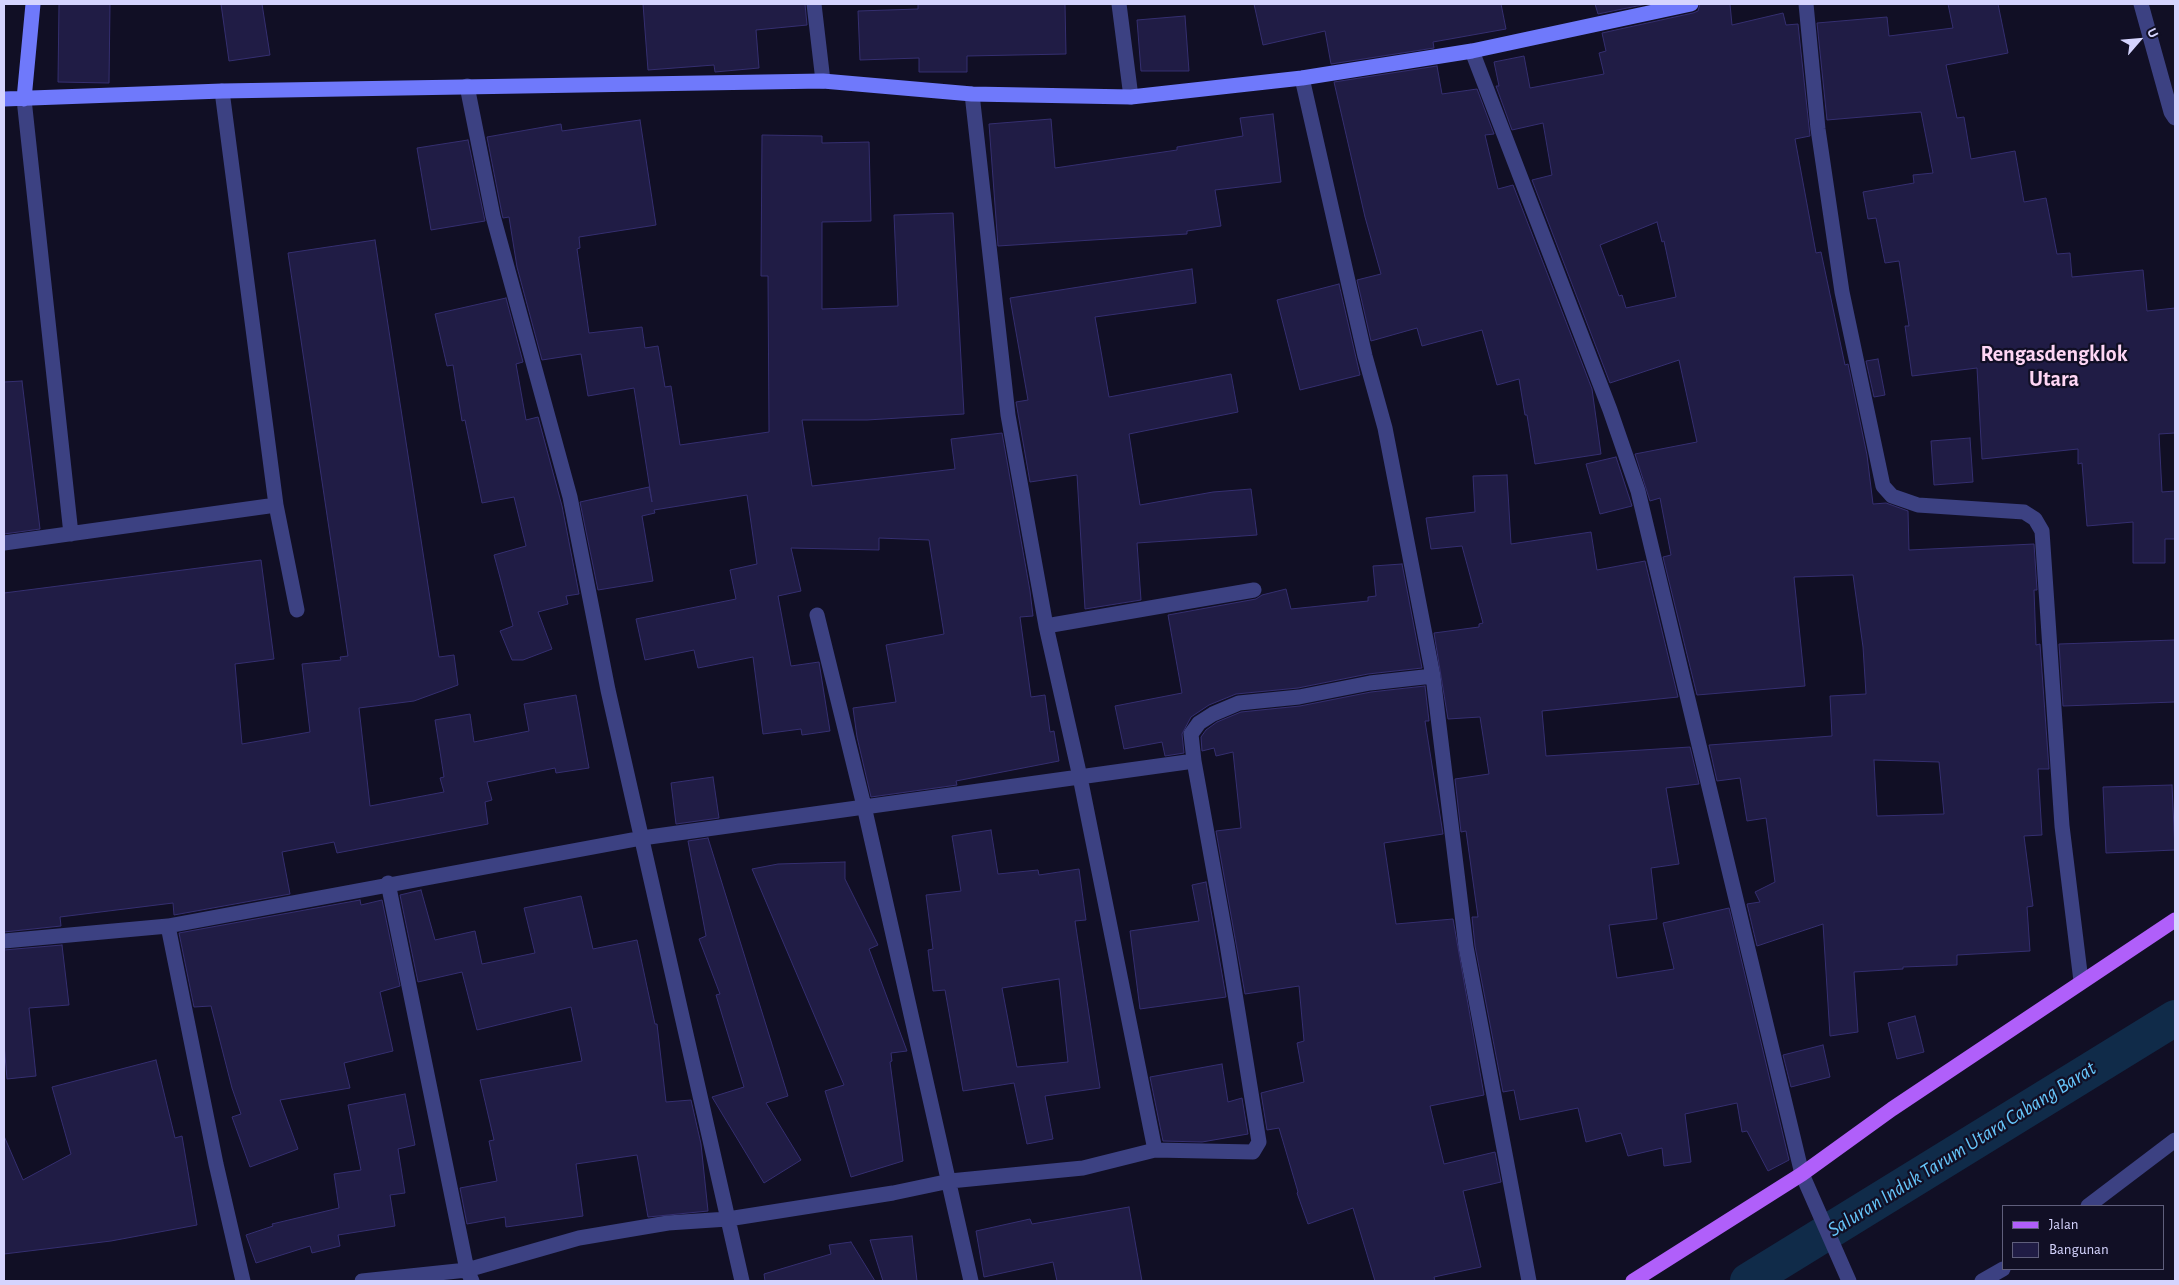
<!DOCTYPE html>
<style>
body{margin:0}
#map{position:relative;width:2179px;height:1285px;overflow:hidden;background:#110f25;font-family:"Alegreya Sans",sans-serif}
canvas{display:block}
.frame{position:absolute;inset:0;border:5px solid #d5d4fe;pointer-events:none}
.legend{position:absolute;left:2002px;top:1205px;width:162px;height:65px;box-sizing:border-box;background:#110f25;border:1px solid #5f5e7c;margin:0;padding:6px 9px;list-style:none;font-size:15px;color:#d5d4fe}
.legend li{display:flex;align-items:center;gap:10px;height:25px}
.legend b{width:25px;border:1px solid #5f5e7c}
.north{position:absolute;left:2114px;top:15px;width:50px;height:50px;-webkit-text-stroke:4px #110f25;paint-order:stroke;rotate:63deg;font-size:14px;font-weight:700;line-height:20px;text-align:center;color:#d5d4fe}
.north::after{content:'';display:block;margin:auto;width:18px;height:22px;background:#d5d4fe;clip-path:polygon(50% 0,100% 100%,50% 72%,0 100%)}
</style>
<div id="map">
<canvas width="2179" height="1285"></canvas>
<div class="frame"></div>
<ul class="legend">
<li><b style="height:6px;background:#b05ffa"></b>Jalan</li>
<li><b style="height:14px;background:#201c45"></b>Bangunan</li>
</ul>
<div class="north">U</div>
</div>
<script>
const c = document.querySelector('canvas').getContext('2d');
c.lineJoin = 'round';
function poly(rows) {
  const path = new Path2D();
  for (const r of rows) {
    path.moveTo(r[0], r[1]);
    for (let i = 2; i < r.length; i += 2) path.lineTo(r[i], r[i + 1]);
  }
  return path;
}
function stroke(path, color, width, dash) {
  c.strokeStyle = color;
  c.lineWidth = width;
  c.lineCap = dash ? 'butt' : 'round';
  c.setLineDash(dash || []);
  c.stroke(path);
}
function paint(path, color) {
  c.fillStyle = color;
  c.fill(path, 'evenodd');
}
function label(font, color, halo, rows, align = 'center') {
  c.font = font + ' "Alegreya Sans",sans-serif';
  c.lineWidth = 4.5;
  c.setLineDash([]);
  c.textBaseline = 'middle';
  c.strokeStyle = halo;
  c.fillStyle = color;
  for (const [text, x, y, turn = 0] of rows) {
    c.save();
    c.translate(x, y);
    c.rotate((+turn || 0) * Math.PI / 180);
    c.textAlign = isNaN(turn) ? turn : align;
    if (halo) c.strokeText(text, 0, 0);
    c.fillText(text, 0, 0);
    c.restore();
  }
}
const canal = poly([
 [1748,1281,2175,1018]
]);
const building = poly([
 [59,4,110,4,109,83,58,82,59,4],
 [221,4,262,4,270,55,229,61,221,4],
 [643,4,805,4,807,25,756,30,759,68,715,72,714,65,648,70,643,4],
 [918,4,1065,4,1066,54,967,56,967,72,919,72,919,58,860,60,858,11,918,9,918,4],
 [1254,4,1501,4,1506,29,1433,42,1434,48,1331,64,1325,31,1263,45,1254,4],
 [1595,4,1647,4,1598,14,1595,4],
 [1700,4,1730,4,1732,25,1783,13,1786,25,1798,24,1810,136,1795,139,1816,253,1821,252,1845,365,1848,364,1867,455,1873,504,1886,503,1908,511,1909,550,2034,544,2037,590,2034,590,2036,645,2040,644,2049,769,2038,769,2042,835,2024,836,2033,906,2027,907,2030,951,1957,955,1957,965,1903,967,1903,969,1854,972,1858,1032,1830,1036,1823,924,1757,946,1747,904,1760,902,1755,892,1775,882,1766,818,1747,821,1740,778,1717,781,1709,745,1832,736,1830,696,1866,694,1863,647,1853,575,1794,577,1805,686,1697,695,1663,557,1671,555,1660,498,1650,501,1635,454,1697,442,1679,360,1610,383,1532,180,1552,175,1543,123,1512,130,1496,86,1499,86,1494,62,1524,56,1530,88,1604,74,1599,53,1606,51,1602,33,1693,13,1698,11,1700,4],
 [1657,222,1662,242,1664,241,1676,297,1626,308,1622,295,1619,296,1600,245,1657,222],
 [1874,760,1939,762,1944,814,1877,816,1874,760],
 [1948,4,1998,4,2008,53,1946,65,1957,118,1964,117,1971,159,2015,151,2024,202,2046,198,2057,254,2070,253,2072,277,2143,270,2147,311,2175,308,2175,433,2159,434,2162,492,2175,491,2175,539,2165,539,2165,563,2133,563,2133,522,2087,526,2082,463,2078,464,2078,449,1982,459,1977,368,1912,376,1905,326,1909,326,1899,261,1885,263,1876,218,1868,219,1863,192,1914,183,1913,175,1933,173,1921,112,1827,120,1817,23,1887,17,1889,36,1953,28,1948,4],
 [1185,16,1189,71,1141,71,1137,20,1185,16],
 [1437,66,1442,94,1477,89,1494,134,1485,135,1498,189,1513,185,1592,389,1601,454,1535,464,1527,415,1525,415,1519,379,1497,385,1482,330,1422,346,1417,328,1371,341,1357,280,1381,274,1365,217,1334,82,1437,66],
 [1273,114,1281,182,1215,190,1221,226,1187,231,1187,234,998,246,989,124,1051,119,1055,168,1177,150,1177,147,1243,136,1240,118,1273,114],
 [640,120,656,225,579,237,580,248,577,249,589,333,642,327,645,348,658,346,665,387,671,386,680,445,769,432,768,276,761,276,762,135,822,136,822,143,869,142,871,221,822,222,822,309,898,306,894,215,953,213,964,414,867,420,802,420,812,486,955,469,951,439,1002,433,1030,591,1033,616,1020,617,1031,697,1045,695,1050,732,1054,731,1059,761,956,781,957,785,871,797,857,737,853,708,896,702,886,645,944,634,929,540,879,538,879,550,791,548,801,591,778,596,791,666,819,662,830,731,802,735,801,729,763,734,753,657,698,668,694,650,645,660,636,619,736,599,730,570,757,564,747,495,654,510,655,513,642,516,653,581,598,590,580,502,649,487,652,502,634,388,588,396,581,354,542,360,517,267,509,217,503,218,502,214,487,137,561,124,562,131,640,120],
 [468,140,485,221,431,230,417,148,468,140],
 [375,240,439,657,454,655,458,685,414,701,359,708,370,806,444,792,440,778,444,777,435,720,470,714,474,742,529,731,524,704,576,695,589,768,556,773,555,768,487,782,492,800,485,802,488,824,337,853,334,842,282,852,290,894,174,915,173,903,60,917,61,926,4,932,4,593,261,560,274,659,235,664,242,744,310,732,302,664,341,660,340,657,348,656,288,253,375,240],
 [1192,269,1196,303,1095,317,1109,397,1231,374,1238,412,1129,434,1140,505,1213,492,1251,489,1257,535,1137,543,1141,600,1085,609,1077,475,1030,482,1016,402,1028,400,1010,298,1192,269],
 [1339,284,1360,375,1300,390,1277,300,1339,284],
 [506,298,523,362,516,364,526,420,538,417,562,506,579,594,566,596,568,604,538,612,552,649,523,660,512,660,500,631,513,626,494,555,526,546,514,497,482,503,465,420,462,421,453,365,447,366,435,314,506,298],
 [1878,359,1885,395,1874,397,1866,361,1878,359],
 [22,381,40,529,4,534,4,382,22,381],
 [1970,438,1973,482,1934,485,1931,441,1970,438],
 [1616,457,1632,506,1600,514,1586,464,1616,457],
 [1507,475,1511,544,1591,532,1597,570,1645,561,1678,697,1542,711,1546,756,1690,747,1699,784,1666,788,1679,864,1651,868,1657,919,1609,925,1617,978,1674,969,1663,923,1729,908,1789,1160,1768,1171,1747,1131,1742,1132,1737,1103,1685,1114,1691,1162,1664,1166,1662,1148,1628,1156,1621,1133,1586,1142,1578,1108,1520,1120,1514,1090,1503,1092,1475,946,1472,917,1478,917,1466,831,1461,832,1455,779,1489,774,1480,717,1448,719,1434,633,1479,627,1479,624,1483,623,1462,546,1431,549,1426,518,1475,512,1473,476,1507,475],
 [1402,564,1422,668,1368,674,1298,688,1236,694,1209,705,1191,717,1182,734,1184,753,1165,756,1162,742,1124,749,1115,706,1182,693,1168,615,1256,599,1262,595,1286,589,1291,609,1368,601,1368,597,1376,596,1373,566,1402,564],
 [2175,640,2175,702,2063,706,2059,644,2175,640],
 [1425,686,1429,721,1425,721,1443,834,1384,843,1396,924,1453,919,1484,1095,1430,1106,1444,1164,1495,1152,1501,1182,1463,1191,1481,1267,1434,1277,1435,1281,1375,1281,1353,1208,1308,1224,1297,1193,1298,1192,1279,1128,1267,1130,1261,1093,1304,1082,1297,1043,1304,1041,1299,986,1245,994,1216,831,1241,828,1233,752,1216,756,1214,748,1202,751,1201,737,1206,730,1217,722,1241,712,1300,706,1371,692,1425,686],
 [713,777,719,818,676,824,671,783,713,777],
 [2172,785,2175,850,2106,853,2103,787,2172,785],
 [991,830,998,874,1038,870,1039,875,1079,869,1086,920,1075,921,1100,1088,1045,1096,1053,1139,1027,1144,1014,1083,963,1091,945,990,933,991,928,950,933,949,926,895,961,891,952,836,991,830],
 [1059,979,1068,1062,1017,1067,1002,988,1059,979],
 [708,838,788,1096,766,1103,801,1160,764,1183,712,1097,744,1087,716,995,720,994,699,939,706,936,688,841,708,838],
 [845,862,845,879,878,945,869,949,907,1051,891,1053,892,1061,890,1062,903,1161,851,1177,825,1091,844,1085,752,869,778,864,845,862],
 [1206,882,1226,997,1140,1009,1130,931,1199,921,1192,885,1206,882],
 [421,890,435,940,475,931,482,964,535,953,524,908,581,896,593,949,637,940,655,1024,657,1024,666,1102,691,1100,701,1144,708,1211,648,1217,637,1155,576,1164,583,1216,506,1227,505,1217,467,1224,460,1188,497,1181,489,1141,494,1140,480,1080,582,1061,571,1007,477,1030,462,972,418,982,400,895,421,890],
 [360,900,361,905,382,900,400,986,380,992,393,1051,344,1063,350,1088,280,1100,298,1149,250,1167,232,1117,241,1114,232,1088,211,1006,194,1007,179,933,360,900],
 [62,945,69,1005,29,1008,36,1076,7,1079,4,1043,4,950,62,945],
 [1915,1016,1924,1052,1897,1059,1888,1023,1915,1016],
 [1823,1045,1830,1077,1791,1087,1783,1055,1823,1045],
 [156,1060,175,1138,182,1136,197,1225,111,1241,4,1254,4,1136,23,1180,71,1154,52,1087,156,1060],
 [1222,1064,1228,1102,1242,1098,1248,1134,1202,1142,1163,1141,1150,1077,1222,1064],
 [405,1094,415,1145,398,1149,405,1193,390,1195,395,1226,338,1235,340,1246,312,1253,310,1246,256,1263,246,1235,273,1226,272,1224,339,1208,334,1174,361,1170,348,1105,405,1094],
 [1129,1207,1142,1281,1057,1281,1053,1262,984,1277,976,1231,1030,1219,1032,1224,1129,1207],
 [912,1236,917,1281,883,1281,870,1240,912,1236],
 [851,1242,875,1281,765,1281,764,1274,831,1254,829,1245,851,1242]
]);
const lane = poly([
 [222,91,276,505,297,610],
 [24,99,71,534],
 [4,543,276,505]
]);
const street = poly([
 [814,4,823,81],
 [1119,4,1131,97],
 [1806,4,1818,129,1842,292,1883,486,1892,496,1918,505,2024,512,2035,519,2042,531,2062,826,2081,981],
 [2141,4,2171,112,2175,118],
 [1472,51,1610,410,1638,491,1802,1174,1849,1281],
 [1302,78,1365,356,1385,428,1433,676,1466,947,1529,1281],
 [467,86,493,216,570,497,608,690,742,1281],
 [972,94,1008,415,1046,626,1080,777,1155,1150],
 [817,615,864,806,971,1281],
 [1046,626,1254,590],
 [388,883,467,1270,472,1281],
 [168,926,216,1164,243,1281],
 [4,941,168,926,642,838,1194,761,1191,734,1199,723,1213,714,1239,703,1299,697,1370,683,1433,676],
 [2088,1206,2175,1140],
 [362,1281,467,1270,579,1238,668,1223,728,1219,893,1193,950,1181,1083,1168,1155,1150,1253,1152,1259,1142,1227,944,1194,761],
 [1982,1281,2003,1269]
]);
const secondary = poly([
 [4,99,222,91,823,81,972,94,1131,97,1302,78,1472,51,1691,4],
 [24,99,33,4]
]);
const primary = poly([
 [1633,1281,1802,1174,1892,1109,2175,920]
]);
const waterNames = [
 ["Saluran Induk Tarum Utara Cabang Barat",1962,1149,-32]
];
const quarterNames = [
 ["Rengasdengklok",2054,354],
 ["Utara",2054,379]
];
stroke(canal, '#102b49', 36);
paint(building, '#201c45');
stroke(building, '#352f70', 1);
stroke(lane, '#3c4182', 15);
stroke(street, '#3c4182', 15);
stroke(secondary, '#6f79fb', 15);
stroke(primary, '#b05ffa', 15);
label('italic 21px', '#66c5fa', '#110f25', waterNames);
label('bold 22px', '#fed6f4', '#110f25', quarterNames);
</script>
